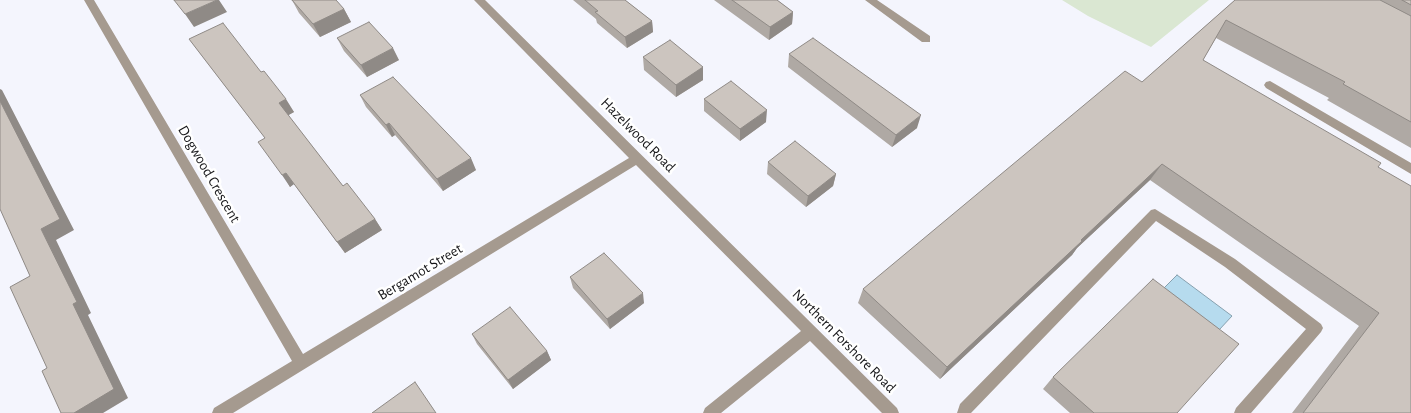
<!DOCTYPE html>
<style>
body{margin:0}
canvas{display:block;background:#f4f5fd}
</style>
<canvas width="1411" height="413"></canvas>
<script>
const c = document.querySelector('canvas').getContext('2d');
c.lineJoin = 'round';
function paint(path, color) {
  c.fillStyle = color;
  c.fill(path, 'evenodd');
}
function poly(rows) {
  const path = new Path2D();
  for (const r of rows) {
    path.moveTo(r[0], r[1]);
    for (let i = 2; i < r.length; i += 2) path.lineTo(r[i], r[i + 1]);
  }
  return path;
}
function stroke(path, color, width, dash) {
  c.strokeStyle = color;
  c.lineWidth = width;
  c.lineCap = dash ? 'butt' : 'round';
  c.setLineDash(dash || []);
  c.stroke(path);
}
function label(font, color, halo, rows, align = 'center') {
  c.font = font + ' "Alegreya Sans",sans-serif';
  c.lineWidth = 5;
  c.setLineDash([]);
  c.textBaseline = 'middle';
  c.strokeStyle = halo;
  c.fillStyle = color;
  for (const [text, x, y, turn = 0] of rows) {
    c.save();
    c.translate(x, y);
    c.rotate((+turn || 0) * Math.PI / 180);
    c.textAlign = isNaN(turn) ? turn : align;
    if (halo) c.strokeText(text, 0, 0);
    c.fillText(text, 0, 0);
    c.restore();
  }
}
const green = poly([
 [1062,0,1209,0,1151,47,1088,16]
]);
const water = poly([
 [1177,275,1232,316,1219,330,1164,288,1177,275]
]);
const lane = poly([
 [1155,209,1235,259,1321,324,1323,328,1321,332,1251,413,1234,413,1236,408,1306,329,1225,267,1156,221,971,413,957,413,960,404,1151,210,1155,209]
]);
const street = poly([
 [84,0,94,0,303,354,629,158,474,0,485,0,897,408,899,413,882,413,810,341,721,413,703,413,705,408,801,331,636,165,233,413,212,413,214,408,292,361,84,0],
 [865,0,877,0,930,36,930,42,922,42,865,0],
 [1270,81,1411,163,1411,174,1266,88,1264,85,1266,82,1270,81]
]);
const wall = poly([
 [292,0,344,9,351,22,320,37,299,13],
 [573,0,625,0,652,21,653,32,627,48,597,23,596,19],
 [714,0,777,0,793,12,792,24,769,40],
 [1235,0,1411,0,1411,148,1327,100,1329,98,1216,38,1203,60,1378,167,1411,413,1292,413,1359,326,1150,180,1077,248,1072,255,940,379,858,303,863,289,1142,82],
 [337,38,399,60,367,77,344,51],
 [189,39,261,72,294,112,288,115,343,186,375,219,382,230,345,253,294,184,290,187,265,138],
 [789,54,917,128,892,147,788,67],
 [643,57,703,67,703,80,676,97,644,70],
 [360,95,476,170,443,191,395,135,392,137,366,107],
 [704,99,766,122,740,141,704,111],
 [768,162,836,174,833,186,806,207,767,174],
 [570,277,644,303,610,329,573,288],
 [472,334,547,351,551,360,513,389,477,344],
 [1053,377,1177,413,1070,413,1043,389]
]);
const shadedWall = poly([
 [217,0,219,0,227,12,194,27,185,14],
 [344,9,351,22,320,37,313,24],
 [793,12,792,24,769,40,770,27],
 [652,21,653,32,627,48,625,37],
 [393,48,399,60,367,77,361,65],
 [703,67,703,80,676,97,676,85],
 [0,89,2,90,74,230,56,240,91,313,88,315,128,398,103,413,74,413,73,304,41,229,0,101],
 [286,99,294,112,287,116,279,103],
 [767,110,766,122,740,141,740,129],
 [921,115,917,128,892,147,896,135],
 [389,123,395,135,392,137,386,125],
 [471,158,476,170,443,191,437,179],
 [1162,164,1150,180,1077,248,1072,255,940,379,947,367,1081,240],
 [286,173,294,184,290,187,282,175],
 [836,174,833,186,806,207,808,196],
 [375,219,382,230,345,253,337,242],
 [643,293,644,303,610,329,607,319],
 [547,351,551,360,513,389,508,380]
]);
const building = poly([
 [174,0,217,0,185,14,174,0],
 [292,0,336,0,344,9,313,24,292,0],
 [585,0,625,0,652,21,625,37,595,12,598,11,585,0],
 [732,0,777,0,793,12,770,27,732,0],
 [1235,0,1380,0,1411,16,1411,122,1343,84,1345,82,1226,20,1203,60,1381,163,1378,167,1411,186,1411,413,1303,413,1379,313,1162,164,1081,240,1082,241,947,367,863,289,1125,71,1142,82,1235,0],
 [1402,0,1411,0,1411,5,1402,0],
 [369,22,393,48,361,65,337,38,369,22],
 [223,23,261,72,264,71,286,99,279,103,343,186,347,183,375,219,337,242,286,173,282,175,258,142,265,138,189,39,223,23],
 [813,38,921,115,896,135,789,54,813,38],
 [670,40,703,67,676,85,643,57,670,40],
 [393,77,471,158,437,179,389,123,386,125,360,95,393,77],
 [731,81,767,110,740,129,704,99,731,81],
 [0,101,60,219,41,229,77,302,73,304,114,389,74,413,61,413,42,371,47,368,10,287,30,276,0,209,0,101],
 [795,141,836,174,808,196,768,162,795,141],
 [604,253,643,293,607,319,570,277,604,253],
 [1153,279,1239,344,1177,413,1094,413,1053,377,1153,279],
 [510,307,547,351,508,380,472,334,510,307],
 [415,382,436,413,372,413,415,382]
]);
const streetNames = [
 ["Hazelwood Road",638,135,45],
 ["Dogwood Crescent",209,174,60],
 ["Bergamot Street",420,272,-31],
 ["Northern Forshore Road",844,341,45]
];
paint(green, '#dae7d2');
paint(water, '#b6dbee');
stroke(water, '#86a0ae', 1);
paint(lane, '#a59a8f');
paint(street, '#a59a8f');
paint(wall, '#afa9a4');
paint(shadedWall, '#8f8a86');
paint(building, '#ccc5bf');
stroke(building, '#8f8a86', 1);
label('15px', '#151518', '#fff', streetNames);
</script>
